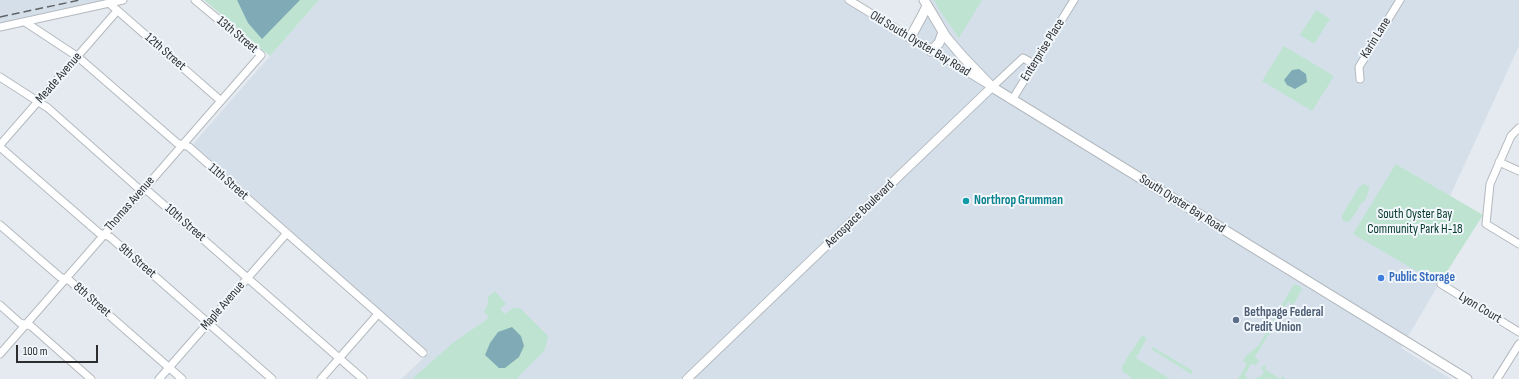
<!DOCTYPE html>
<style>
body{margin:0}
#map{position:relative;width:1519px;height:379px;overflow:hidden;background:#e4eaef;font-family:"Sofia Sans Condensed",sans-serif}
canvas{display:block}
.scale{position:absolute;left:16px;top:345px;width:82px;height:18px;box-sizing:border-box;border:2px solid #2b2d2f;border-top:0;padding-left:5px;font-size:12px;line-height:14px;white-space:nowrap;color:#2b2d2f;-webkit-text-stroke:3px #f2f7fc;paint-order:stroke}
</style>
<div id="map">
<canvas width="1519" height="379"></canvas>
<div class="scale">100 m</div>
</div>
<script>
const c = document.querySelector('canvas').getContext('2d');
c.lineJoin = 'round';
function paint(path, color) {
  c.fillStyle = color;
  c.fill(path, 'evenodd');
}
function poly(rows) {
  const path = new Path2D();
  for (const r of rows) {
    path.moveTo(r[0], r[1]);
    for (let i = 2; i < r.length; i += 2) path.lineTo(r[i], r[i + 1]);
  }
  return path;
}
function stroke(path, color, width, dash) {
  c.strokeStyle = color;
  c.lineWidth = width;
  c.lineCap = dash ? 'butt' : 'round';
  c.setLineDash(dash || []);
  c.stroke(path);
}
function label(font, color, halo, rows, align = 'center') {
  c.font = font + ' "Sofia Sans Condensed",sans-serif';
  c.lineWidth = 4;
  c.setLineDash([]);
  c.textBaseline = 'middle';
  c.strokeStyle = halo;
  c.fillStyle = color;
  for (const [text, x, y, turn = 0] of rows) {
    c.save();
    c.translate(x, y);
    c.rotate((+turn || 0) * Math.PI / 180);
    c.textAlign = isNaN(turn) ? turn : align;
    if (halo) c.strokeText(text, 0, 0);
    c.fillText(text, 0, 0);
    c.restore();
  }
}
const built = poly([
 [0,0,102,0,0,23],
 [319,0,852,0,907,34,929,0,1519,0,1519,46,1450,196,1396,164,1439,284,1401,348,1451,379,401,379,429,353,193,144]
]);
const green = poly([
 [204,0,319,0,270,56],
 [934,0,982,0,959,38,940,11],
 [1316,10,1330,19,1314,44,1300,35],
 [1284,46,1334,76,1312,111,1262,81],
 [1396,164,1483,215,1439,284,1353,234],
 [1364,184,1369,186,1369,190,1366,198,1363,203,1362,202,1351,220,1348,222,1344,221,1342,219,1342,215,1359,187],
 [1294,284,1300,286,1302,289,1293,305,1288,302,1255,357,1259,361,1256,365,1251,364,1245,375,1248,379,1238,379,1247,364,1243,361,1245,357,1259,345],
 [495,291,506,304,500,309,504,314,514,308,520,308,548,336,545,350,516,379,412,379,454,342,489,318,484,312,488,304,488,297],
 [1143,336,1145,336,1146,340,1136,358,1170,379,1133,379,1122,371,1122,367,1131,351,1132,351,1141,337],
 [1153,347,1193,371,1195,368,1189,378,1191,374,1151,349],
 [1264,365,1266,366,1265,369,1280,379,1283,376,1285,379,1254,379,1257,377,1260,378,1264,371,1261,368]
]);
const water = poly([
 [237,0,300,0,262,39,248,23],
 [1299,69,1306,74,1307,82,1295,89,1287,85,1284,80,1292,70],
 [512,327,521,336,524,346,519,357,505,368,499,368,485,355,490,343,498,332]
]);
const minor = poly([
 [849,0,992,87,1023,58,1034,64],
 [109,3,221,101],
 [25,22,78,57,177,143,189,147,423,353],
 [0,27,123,0],
 [0,77,48,108,138,188,149,192,363,379],
 [1360,79,1359,67,1400,0],
 [1012,100,1074,0],
 [1519,128,1511,136,1490,184,1486,224,1519,244],
 [0,145,117,11],
 [0,147,99,233,110,237,272,379],
 [1499,162,1519,171],
 [0,225,60,277,70,281,182,379],
 [1441,284,1519,332],
 [0,305,20,323,31,326,91,379],
 [0,354,261,55,195,0],
 [159,379,287,233],
 [321,379,378,314],
 [1497,379,1519,344]
]);
const tertiary = poly([
 [687,379,992,87]
]);
const secondary = poly([
 [924,0,946,37,963,57,992,87,1467,379],
 [910,38,921,18,927,6],
 [931,51,939,43,943,32]
]);
const rail = poly([
 [0,17,80,0]
]);
const markers = [
 [966,201,4,"#0f9aa8"],
 [1381,278,4,"#3f7fe0"],
 [1236,320,4,"#5c6f8a"]
];
const streetNames = [
 ["13th Street",237,35,40],
 ["Karin Lane",1376,38,-58],
 ["Old South Oyster Bay Road",920,44,31],
 ["Enterprise Place",1043,50,-58],
 ["12th Street",165,52,41],
 ["Meade Avenue",59,78,-49],
 ["11th Street",228,182,41],
 ["Thomas Avenue",130,204,-49],
 ["South Oyster Bay Road",1182,204,32],
 ["Aerospace Boulevard",860,214,-44],
 ["10th Street",185,223,41],
 ["9th Street",137,261,41],
 ["8th Street",92,300,41],
 ["Maple Avenue",223,306,-49],
 ["Lyon Court",1480,308,31]
];
const cultureNames = [
 ["Northrop Grumman",974,201]
];
const parkNames = [
 ["South Oyster Bay",1415,215],
 ["Community Park H-18",1415,230]
];
const shopNames = [
 ["Public Storage",1389,278]
];
const serviceNames = [
 ["Bethpage Federal",1244,313],
 ["Credit Union",1244,328]
];
paint(built, '#d4dfea');
paint(green, '#bee4d1');
paint(water, '#80abb6');
stroke(minor, '#b3b9be', 9);
stroke(tertiary, '#b3b9be', 10);
stroke(secondary, '#b3b9be', 11);
stroke(minor, '#fff', 7);
stroke(tertiary, '#fff', 8);
stroke(secondary, '#fff', 9);
stroke(rail, '#606366', 1.5, [8, 4]);
for (const [x, y, r, color] of markers) {
  const dot = new Path2D();
  dot.arc(x, y, r, 0, 2 * Math.PI);
  c.fillStyle = color;
  c.fill(dot);
  stroke(dot, '#f2f7fc', 1.5);
}
label('13px', '#2b2d2f', '#f2f7fc', streetNames);
label('bold 13px', '#0d838f', '#f2f7fc', cultureNames, 'left');
label('13px', '#023725', '#f2f7fc', parkNames);
label('bold 13px', '#366cbe', '#f2f7fc', shopNames, 'left');
label('bold 13px', '#4e5e75', '#f2f7fc', serviceNames, 'left');
</script>
